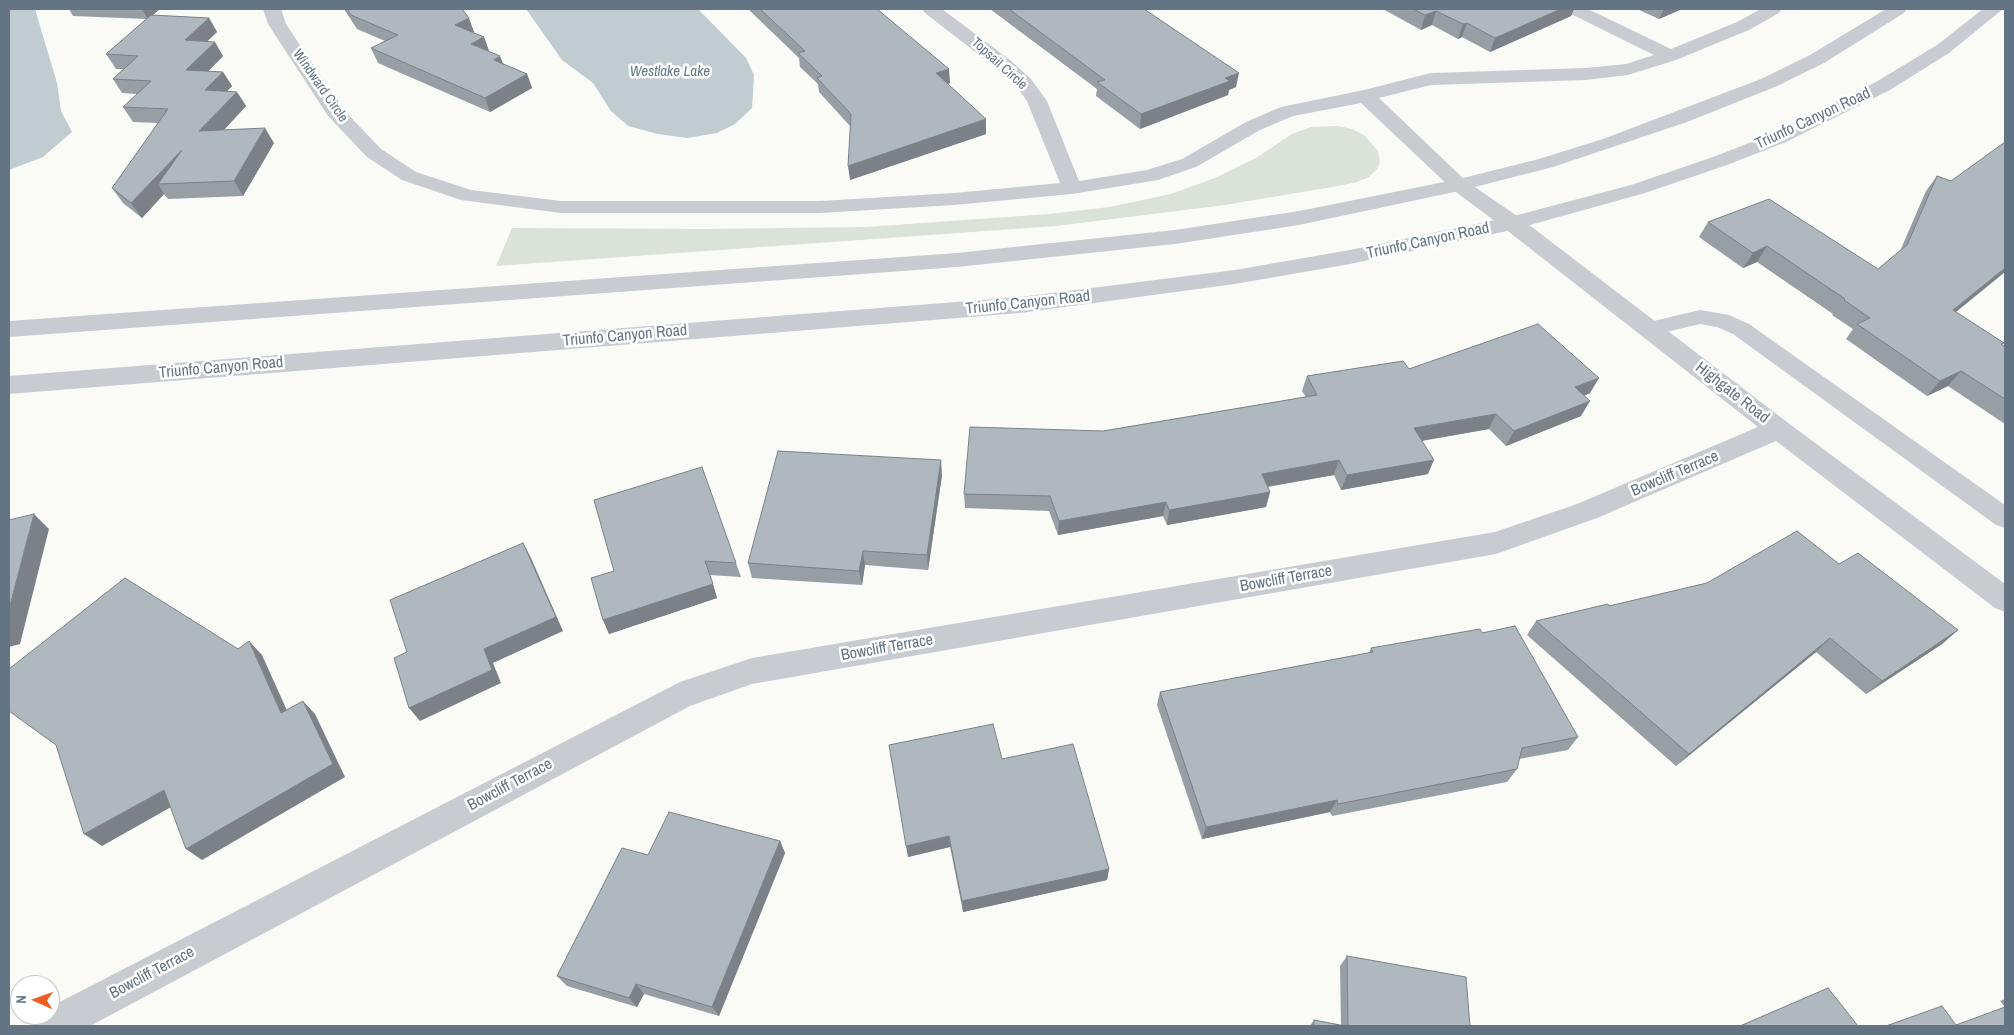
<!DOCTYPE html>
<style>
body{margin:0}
#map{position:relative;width:2014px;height:1035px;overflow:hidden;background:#fafaf7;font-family:"Archivo Narrow",sans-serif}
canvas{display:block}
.frame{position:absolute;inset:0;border:10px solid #637485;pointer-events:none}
.north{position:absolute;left:10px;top:975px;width:50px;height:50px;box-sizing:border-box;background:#fff;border:1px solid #c1c7ce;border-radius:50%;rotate:272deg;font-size:14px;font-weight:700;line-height:20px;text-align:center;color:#637485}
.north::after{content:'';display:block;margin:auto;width:18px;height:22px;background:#ef5c22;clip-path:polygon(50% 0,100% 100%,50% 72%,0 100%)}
</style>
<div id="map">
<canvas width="2014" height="1035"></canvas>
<div class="frame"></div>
<div class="north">N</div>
</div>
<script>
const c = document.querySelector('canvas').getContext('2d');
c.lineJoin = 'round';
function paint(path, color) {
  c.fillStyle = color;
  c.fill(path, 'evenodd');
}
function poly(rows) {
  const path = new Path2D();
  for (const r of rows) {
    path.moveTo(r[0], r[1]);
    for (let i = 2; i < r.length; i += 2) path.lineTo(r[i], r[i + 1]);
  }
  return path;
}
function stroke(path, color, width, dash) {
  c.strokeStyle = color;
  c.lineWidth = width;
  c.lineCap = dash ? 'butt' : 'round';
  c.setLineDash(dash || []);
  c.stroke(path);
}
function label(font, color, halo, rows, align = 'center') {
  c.font = font + ' "Archivo Narrow",sans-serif';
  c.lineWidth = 5;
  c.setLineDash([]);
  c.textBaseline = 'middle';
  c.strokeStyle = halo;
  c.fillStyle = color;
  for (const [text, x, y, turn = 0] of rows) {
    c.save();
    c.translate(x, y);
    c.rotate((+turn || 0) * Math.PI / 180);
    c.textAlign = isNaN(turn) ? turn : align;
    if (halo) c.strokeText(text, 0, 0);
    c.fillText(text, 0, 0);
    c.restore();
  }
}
const green = poly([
 [1338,126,1352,129,1364,135,1378,151,1380,162,1377,169,1369,177,1357,182,1338,186,1225,205,1056,226,496,266,512,228,705,229,866,227,1049,214,1109,207,1171,194,1215,178,1256,158,1292,134,1311,127]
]);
const water = poly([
 [9,9,35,9,57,83,61,111,72,132,43,157,9,170],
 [526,9,698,9,746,58,754,75,752,108,735,124,717,133,687,138,658,134,628,126,611,111,593,83,562,60]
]);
const service = poly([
 [1700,310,1729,315,1749,324,2005,505,2005,528,1996,525,1733,334,1717,327,1700,324,1649,336,1641,334,1638,329,1641,324,1700,310]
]);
const minor = poly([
 [263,9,281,9,286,24,342,108,381,149,416,172,471,190,561,201,820,201,954,193,1060,183,1027,101,1017,87,996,68,925,13,922,9,942,9,1010,60,1031,79,1047,101,1079,181,1147,170,1182,159,1246,122,1281,107,1364,90,1431,73,1586,68,1626,64,1654,55,1569,13,1566,9,1588,9,1671,49,1737,22,1761,9,1782,9,1779,13,1749,30,1676,60,1628,75,1586,80,1431,85,1379,98,1466,181,1520,218,1787,422,2005,584,2005,612,1995,608,1776,441,1597,518,1496,554,752,684,690,706,90,1026,33,1026,38,1015,50,1015,50,1007,680,682,752,658,1495,532,1577,504,1758,427,1504,228,1452,189,1361,103,1293,116,1260,130,1196,167,1158,180,1072,194,954,205,820,213,561,213,461,200,402,180,367,157,328,116,268,24,263,9]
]);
const tertiary = poly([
 [1886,9,1907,9,1904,13,1824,63,1775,87,1687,122,1553,167,1459,191,1299,225,1175,244,957,267,9,337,9,321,957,253,1175,230,1299,211,1459,179,1539,159,1603,139,1761,79,1810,55,1886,9],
 [1983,9,2003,9,1949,53,1890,90,1786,142,1727,165,1645,193,1512,230,1350,264,1235,284,1020,313,9,394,9,376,1020,297,1235,270,1350,250,1510,217,1631,185,1713,157,1772,134,1876,82,1937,45,1983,9]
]);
const wall = poly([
 [69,9,160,9,152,15,209,18,217,32,207,41,223,56,208,71,223,72,232,86,227,91,237,92,246,106,224,130,274,143,243,196,168,199,164,194,142,218,123,203,112,188,158,123,133,122,123,107,137,94,122,93,113,79,123,69,116,69,106,54,147,19,73,16],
 [344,9,462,9,474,32,473,33,484,37,489,51,503,64,527,74,532,88,490,112,378,63,371,48,385,41,357,29],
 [748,9,877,9,950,83,948,84,986,134,850,180,850,126,819,92,818,84,800,67,799,58],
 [990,9,1144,9,1236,87,1229,90,1228,95,1140,129,1096,96,1097,89],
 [1383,9,1574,9,1571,16,1490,52,1462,37,1458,39,1432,25,1421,30],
 [1637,9,1682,9,1659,19],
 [1937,176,1956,312,2004,343,2002,345,2005,347,2005,424,1948,386,1927,396,1846,339,1853,329,1832,315,1833,314,1757,262,1743,268,1699,237,1708,222,1878,269,1900,251,1926,191],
 [1409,369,1590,393,1584,396,1581,416,1506,446,1489,429,1422,441,1428,474,1341,490,1334,475,1268,487,1270,492,1266,507,1167,525,1163,516,1058,535,1049,511,965,508,964,494,1103,431,1306,397,1302,391,1307,376],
 [942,475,928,570,865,565,862,585,752,578,748,563],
 [594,500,736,563,741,577,710,575,717,598,609,634,603,620,614,571],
 [1839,564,1958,630,1942,644,1866,694,1816,652,1676,766,1527,635,1536,621,1609,606],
 [1482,633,1578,737,1568,750,1519,759,1517,769,1507,782,1332,816,1330,812,1202,839,1157,705,1160,692,1369,653,1371,648],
 [1002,759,1109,869,1107,880,963,912,950,847,908,857],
 [780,841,785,853,719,1016,644,994,637,1007,567,986,557,976,648,855],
 [1347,956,1470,1026,1310,1026,1314,1020,1341,1025,1340,966],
 [2005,999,2005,1007,2000,1001]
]);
const shadedWall = poly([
 [142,9,160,9,148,19],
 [1561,9,1574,9,1571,16,1490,52,1495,38],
 [1664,9,1682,9,1659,19],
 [1436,11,1432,25,1421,30,1425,15],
 [209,18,217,32,193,55,185,40],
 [469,18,474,32,461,39,455,25],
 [1467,23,1462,37,1458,39,1463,24],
 [484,37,489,51,471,44],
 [215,42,223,56,195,85,186,70],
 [500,56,506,71,494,60],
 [949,69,950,83,937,88,936,73],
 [223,72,232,86,214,105,205,90],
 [1239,73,1236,87,1229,90,1228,95,1140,129,1141,114,1225,78],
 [527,74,532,88,490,112,485,98],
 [237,92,246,106,209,146,199,131],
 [986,119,986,134,850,180,848,166],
 [265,128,274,143,243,196,234,181],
 [182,150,158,184,164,194,142,218,131,203],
 [1767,246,1757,262,1743,268,1753,253],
 [2005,268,2005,272,1940,325,1953,310],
 [1961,371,1948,386,1927,396,1940,381],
 [1599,378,1590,393,1566,402,1575,387],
 [1590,401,1581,416,1506,446,1514,431],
 [1496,414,1489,429,1408,443,1414,428],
 [941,460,942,475,928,570,927,555],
 [1339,460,1334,475,1258,488,1262,474],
 [1434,460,1428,474,1341,490,1347,475],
 [1270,492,1266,507,1167,525,1169,510],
 [1166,502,1163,516,1058,535,1059,521],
 [34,514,49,529,20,644,9,647,9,609],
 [523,543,531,558,563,631,493,663,501,683,420,721,409,708,484,649],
 [863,551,865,565,862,585,859,571],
 [713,584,717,598,609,634,603,620],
 [1958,630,1942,644,1866,694,1882,681],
 [1830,638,1816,652,1676,766,1689,754],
 [249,641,262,655,294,726,281,713],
 [303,701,315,714,345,777,202,860,186,849],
 [164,790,180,802,102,846,84,834],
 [1337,800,1330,812,1202,839,1206,827],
 [949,836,950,847,908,857,906,846],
 [780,841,785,853,719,1016,712,1007],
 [1109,869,1107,880,963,912,962,901],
 [636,984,644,994,637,1007,629,998]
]);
const building = poly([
 [347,9,462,9,469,18,455,25,484,37,471,44,500,56,494,60,527,74,485,98,371,48,398,35,351,15,347,9],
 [760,9,877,9,949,69,936,73,986,119,848,166,851,114,817,78,822,76,798,53,805,51,760,9],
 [1009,9,1144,9,1239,73,1225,78,1230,81,1141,114,1097,82,1105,80,1009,9],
 [1413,9,1561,9,1495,38,1467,23,1463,24,1436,11,1425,15,1413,9],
 [151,15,209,18,185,40,215,42,186,70,223,72,205,90,237,92,199,131,265,128,234,181,158,184,182,150,131,203,112,188,168,109,123,107,151,81,113,79,138,56,106,54,151,15],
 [2005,142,2005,268,1953,310,2004,343,2001,344,2005,347,2005,399,1961,371,1940,381,1857,324,1870,318,1844,300,1845,299,1767,246,1753,253,1708,222,1769,199,1878,269,1907,245,1937,176,1951,181,2005,142],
 [1538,324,1599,378,1575,387,1590,401,1514,431,1496,414,1414,428,1434,460,1347,475,1339,460,1262,474,1270,492,1169,510,1166,502,1059,521,1050,496,964,494,970,427,1103,431,1317,395,1307,376,1403,361,1409,369,1538,324],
 [778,451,941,460,927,555,863,551,859,571,748,563,778,451],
 [702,467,736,563,705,561,713,584,603,620,591,578,614,571,594,500,702,467],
 [34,514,9,609,9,520,34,514],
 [1797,531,1839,564,1858,553,1958,630,1882,681,1830,638,1689,754,1536,621,1608,604,1609,606,1707,583,1797,531],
 [523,543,556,617,484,649,492,670,409,708,394,658,407,652,390,600,523,543],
 [125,578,238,649,249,641,281,713,303,701,333,764,186,849,164,790,84,834,56,745,9,711,9,669,125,578],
 [1515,626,1578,737,1522,748,1517,769,1338,804,1337,800,1206,827,1160,692,1373,652,1371,648,1480,629,1482,633,1515,626],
 [993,724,1002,759,1073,744,1109,869,962,901,949,836,906,846,889,745,993,724],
 [669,812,780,841,712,1007,636,984,629,998,557,976,622,848,648,855,669,812],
 [1347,956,1466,977,1470,1026,1348,1026,1347,956],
 [1828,988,1858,1026,1740,1026,1828,988],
 [1942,1006,1956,1025,2005,1007,2005,1026,1886,1026,1942,1006],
 [1314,1020,1345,1026,1314,1026,1314,1020]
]);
const farStreetnames = [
 ["Topsail Circle",999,64,42],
 ["Windward Circle",320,86,55]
];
const farWaternames = [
 ["Westlake Lake",670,72]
];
const streetNames = [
 ["Triunfo Canyon Road",1813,119,-25],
 ["Triunfo Canyon Road",1428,241,-12],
 ["Triunfo Canyon Road",1028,303,-6],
 ["Triunfo Canyon Road",625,336,-5],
 ["Triunfo Canyon Road",221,368,-5],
 ["Highgate Road",1732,393,38],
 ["Bowcliff Terrace",1675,474,-23],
 ["Bowcliff Terrace",1286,579,-10],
 ["Bowcliff Terrace",887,648,-10],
 ["Bowcliff Terrace",510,785,-28],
 ["Bowcliff Terrace",152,973,-28]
];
paint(green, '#dbe2d8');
paint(water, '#c1ccd1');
paint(service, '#c8ccd0');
paint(minor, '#c8ccd0');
paint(tertiary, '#c8ccd0');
paint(wall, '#979ea4');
paint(shadedWall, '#7b8186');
paint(building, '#b0b8bf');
stroke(building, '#7b8186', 1);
label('14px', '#637485', '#fff', farStreetnames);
label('italic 15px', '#637a85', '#fff', farWaternames);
label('16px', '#637485', '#fff', streetNames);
</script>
